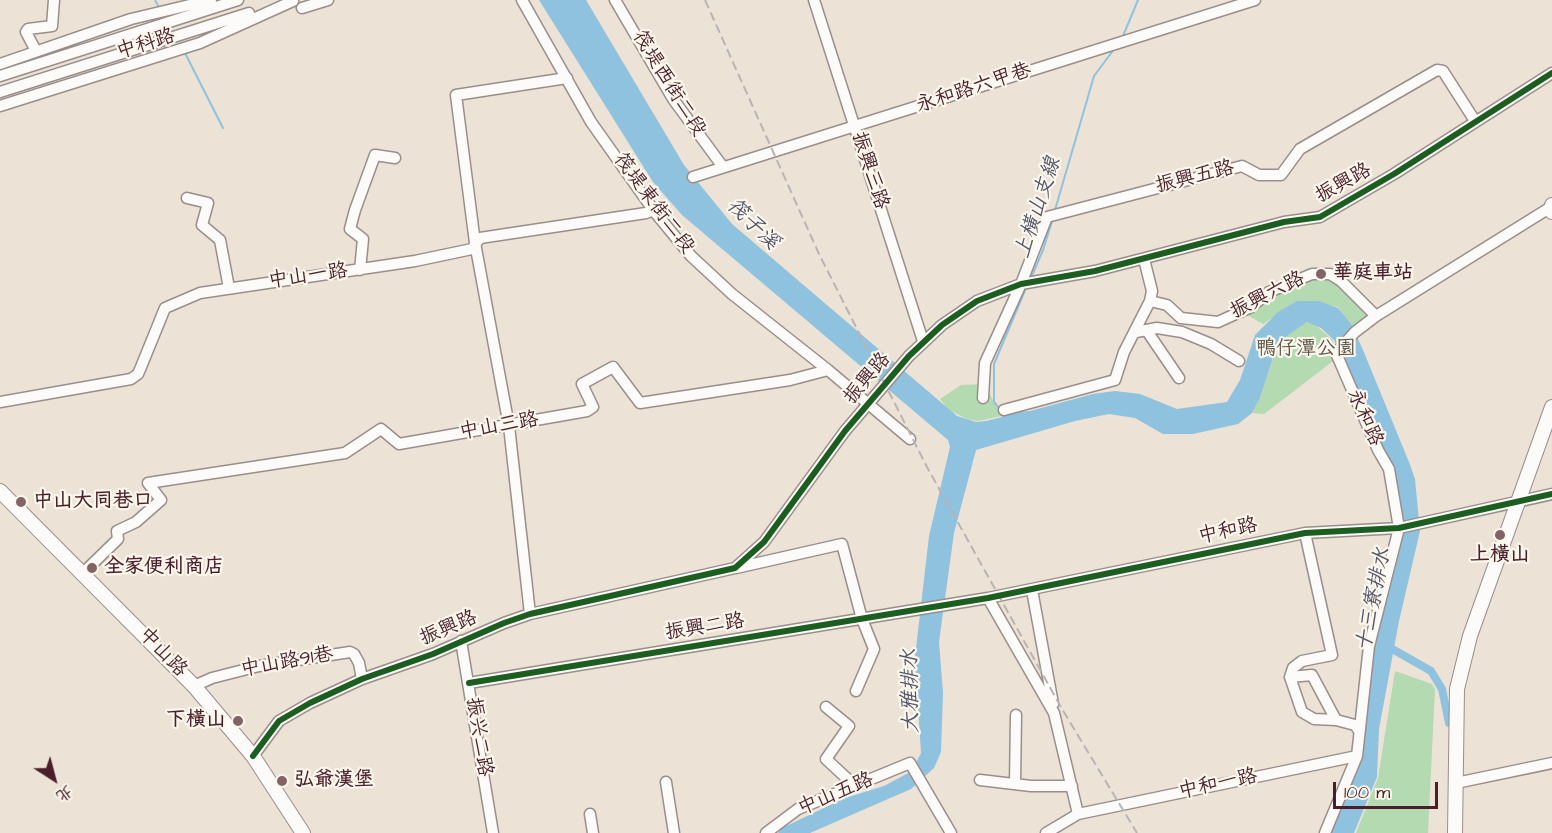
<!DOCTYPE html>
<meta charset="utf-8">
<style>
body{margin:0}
#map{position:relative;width:1552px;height:833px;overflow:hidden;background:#ece2d6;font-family:"Architects Daughter","LXGW WenKai TC",sans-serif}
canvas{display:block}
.north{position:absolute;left:24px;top:749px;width:60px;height:60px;-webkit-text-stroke:4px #fbf7ec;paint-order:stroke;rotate:144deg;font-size:16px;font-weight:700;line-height:24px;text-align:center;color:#4a1f2b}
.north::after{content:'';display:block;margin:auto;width:21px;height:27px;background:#4a1f2b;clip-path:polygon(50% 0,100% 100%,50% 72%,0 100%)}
.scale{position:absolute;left:1333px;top:782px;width:105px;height:27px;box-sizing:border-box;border:3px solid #4a1f2b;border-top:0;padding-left:8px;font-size:18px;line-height:21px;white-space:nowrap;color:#4a1f2b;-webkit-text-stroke:4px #fbf7ec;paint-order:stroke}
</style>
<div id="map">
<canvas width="1552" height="833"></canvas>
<div class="north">北</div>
<div class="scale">100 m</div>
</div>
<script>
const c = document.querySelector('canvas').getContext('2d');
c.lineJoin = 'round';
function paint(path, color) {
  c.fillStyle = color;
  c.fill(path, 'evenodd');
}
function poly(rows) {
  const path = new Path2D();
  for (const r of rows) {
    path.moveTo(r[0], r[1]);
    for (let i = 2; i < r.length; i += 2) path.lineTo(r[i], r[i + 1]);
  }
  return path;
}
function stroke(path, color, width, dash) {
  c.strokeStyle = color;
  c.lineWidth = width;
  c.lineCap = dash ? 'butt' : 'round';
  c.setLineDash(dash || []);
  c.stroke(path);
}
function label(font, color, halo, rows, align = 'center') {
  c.font = font + ' "Architects Daughter","LXGW WenKai TC",sans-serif';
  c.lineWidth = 4.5;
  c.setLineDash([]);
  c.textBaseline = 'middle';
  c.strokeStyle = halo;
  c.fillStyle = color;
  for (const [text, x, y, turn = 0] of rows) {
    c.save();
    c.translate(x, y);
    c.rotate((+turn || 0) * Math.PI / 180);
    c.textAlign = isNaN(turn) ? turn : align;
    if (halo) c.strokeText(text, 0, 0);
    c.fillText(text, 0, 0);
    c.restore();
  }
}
const green = poly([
 [1330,274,1375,316,1355,332,1338,307,1312,301,1313,323,1333,340,1337,358,1264,414,1252,413,1260,398,1278,342,1300,325,1309,322,1307,301,1297,301,1263,324,1242,312,1269,292],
 [984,384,1002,416,977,421,967,419,949,410,940,399,961,385],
 [1395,671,1432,684,1435,689,1428,833,1356,833,1378,778]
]);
const water = poly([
 [539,0,586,0,684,165,732,224,957,416,976,422,986,421,1002,417,1003,413,1030,411,1093,394,1115,391,1140,394,1177,409,1227,402,1240,380,1255,335,1278,312,1297,301,1319,301,1338,308,1351,324,1363,350,1409,462,1415,479,1420,531,1399,621,1379,729,1377,777,1354,833,1329,833,1360,756,1371,647,1401,533,1380,449,1334,340,1321,328,1307,322,1278,342,1260,398,1252,413,1238,424,1193,434,1163,434,1135,418,1109,414,1075,421,976,450,954,533,939,642,943,693,941,752,934,768,911,789,810,833,778,833,782,828,845,798,884,786,912,771,921,753,915,657,929,536,950,447,948,440,682,215,653,182]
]);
const stream = poly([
 [155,0,160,9],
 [1123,36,1138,0],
 [185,53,223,128],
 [1055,210,1094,76,1115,48],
 [1031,278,1043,250,1053,218],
 [1000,409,994,402,994,364,1026,288]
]);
const canal = poly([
 [1387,646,1431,671,1442,689,1449,723]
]);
const minor = poly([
 [522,0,591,122,654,211,691,256,732,294,828,370],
 [615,0,673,99,723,167],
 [814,0,923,341],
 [302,8,328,0],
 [36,51,26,32,28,29,52,26,54,0],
 [0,64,131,19,211,0],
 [0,76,238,0],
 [0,92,249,13],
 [0,106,200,43,293,1],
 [693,177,1255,0],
 [187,198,208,203,202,225,220,240,229,288],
 [360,270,363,239,350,229,355,210,375,155,395,158],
 [1150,301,1167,305,1181,318,1218,322,1251,307,1269,292,1312,274,1330,274,1341,281,1376,316],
 [1147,331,1179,378],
 [1136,332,1157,328,1182,332,1211,344,1239,361],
 [983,398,985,363,1021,284,1047,217,1242,166,1259,175,1281,175,1300,149,1437,70,1443,71,1475,121],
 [0,402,131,379,138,374,141,367,165,308,200,293,415,261,472,249,480,238,646,213,659,208],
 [1004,410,1115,380,1124,352,1150,301,1152,291,1144,259],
 [1305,533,1332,655,1302,661,1293,668,1290,677,1312,675,1336,720,1355,725,1359,731],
 [736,568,842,544,862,619,874,649,856,691],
 [83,573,118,539,117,531,136,522,161,500,148,483,345,453,381,429,399,444,587,411,593,407,582,384,613,367,640,403,790,380,828,370,910,439],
 [1032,590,1053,704],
 [988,598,1054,713,1078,814],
 [530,614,509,426,475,243,456,95,567,78],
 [461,641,493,833],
 [1290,677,1302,712,1314,719,1336,720],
 [469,683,988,598,1305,533,1399,528,1552,494],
 [194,686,212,678,259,666,350,652,354,654,359,663,362,679],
 [826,707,849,726,826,759,855,786],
 [253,756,279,721,310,703,362,679,433,654,504,623,530,614,735,568,764,542,845,431,909,356,942,325,977,301,1021,284,1095,271,1284,222,1320,217,1394,174,1552,73],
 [980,780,1031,786,1072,786],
 [666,782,674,833],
 [1456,783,1552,763],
 [1015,784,1016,715],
 [590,814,593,833],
 [766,833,798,809,910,763,951,833],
 [1046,833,1078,814,1357,756],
 [1325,833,1357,756,1369,646,1399,528,1389,469,1378,450,1336,353,1355,332,1376,316,1551,207]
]);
const major = poly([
 [1552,205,1552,212],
 [0,491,194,686,253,756,303,833],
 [1455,833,1457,689,1470,636,1552,407]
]);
const rail = poly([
 [705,0,819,254,927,467,1062,709,1137,833]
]);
const cycleway = poly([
 [469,683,988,598,1305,533,1399,528,1552,494],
 [253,756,279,721,310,703,362,679,433,654,504,623,530,614,735,568,764,542,845,431,909,356,942,325,977,301,1021,284,1095,271,1284,222,1320,217,1394,174,1552,73]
]);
const markers = [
 [1321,274,6,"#836367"],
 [21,502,6,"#836367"],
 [1500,535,6,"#836367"],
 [92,568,6,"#836367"],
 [238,721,6,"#836367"],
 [282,781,6,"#836367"]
];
const streetNames = [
 ["中科路",146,45,-17],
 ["筏堤西街二段",668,84,58],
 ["永和路六甲巷",974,89,-18],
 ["振興三路",869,171,72],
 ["振興五路",1195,178,-14],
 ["振興路",1344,184,-29],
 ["筏堤東街二段",653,204,53],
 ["中山一路",308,277,-8],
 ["振興六路",1268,296,-27],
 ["振興路",868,379,-50],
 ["永和路",1364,418,66],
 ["中山三路",499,427,-10],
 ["中和路",1228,532,-12],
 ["振興二路",705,628,-9],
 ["振興路",449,629,-23],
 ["中山路",162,653,46],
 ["中山路91巷",287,663,-10],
 ["振兴二路",478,737,81],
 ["中和一路",1218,785,-12],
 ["中山五路",836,795,-23]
];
const poiNames = [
 ["華庭車站",1333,274],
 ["中山大同巷口",33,502],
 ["上橫山",1500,556,"center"],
 ["全家便利商店",104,568],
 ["下橫山",226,721,"right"],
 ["弘爺漢堡",294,781]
];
const parkNames = [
 ["鴨仔潭公園",1306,350]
];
const waterNames = [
 ["上橫山支線",1039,208,-72],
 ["筏子溪",752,225,44],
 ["十三寮排水",1375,600,-79],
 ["大雅排水",912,691,-91]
];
paint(green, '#b3dab1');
paint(water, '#8ec2de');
stroke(stream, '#8ec2de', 2);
stroke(canal, '#8ec2de', 8);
stroke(minor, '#9a8e8a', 13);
stroke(major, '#9a8e8a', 16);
stroke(minor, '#fcfbf9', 10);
stroke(major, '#fcfbf9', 14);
stroke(rail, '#bab3b3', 2, [9, 4.5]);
stroke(cycleway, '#1b5e20', 6);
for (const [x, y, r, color] of markers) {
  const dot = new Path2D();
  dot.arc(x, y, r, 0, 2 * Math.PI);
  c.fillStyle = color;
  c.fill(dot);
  stroke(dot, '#fbf7ec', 2);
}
label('20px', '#4a1f2b', '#fbf7ec', streetNames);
label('bold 20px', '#4a1f2b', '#fbf7ec', poiNames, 'left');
label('20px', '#5c554a', '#fbf7ec', parkNames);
label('italic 21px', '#54546b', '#fbf7ec', waterNames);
</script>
